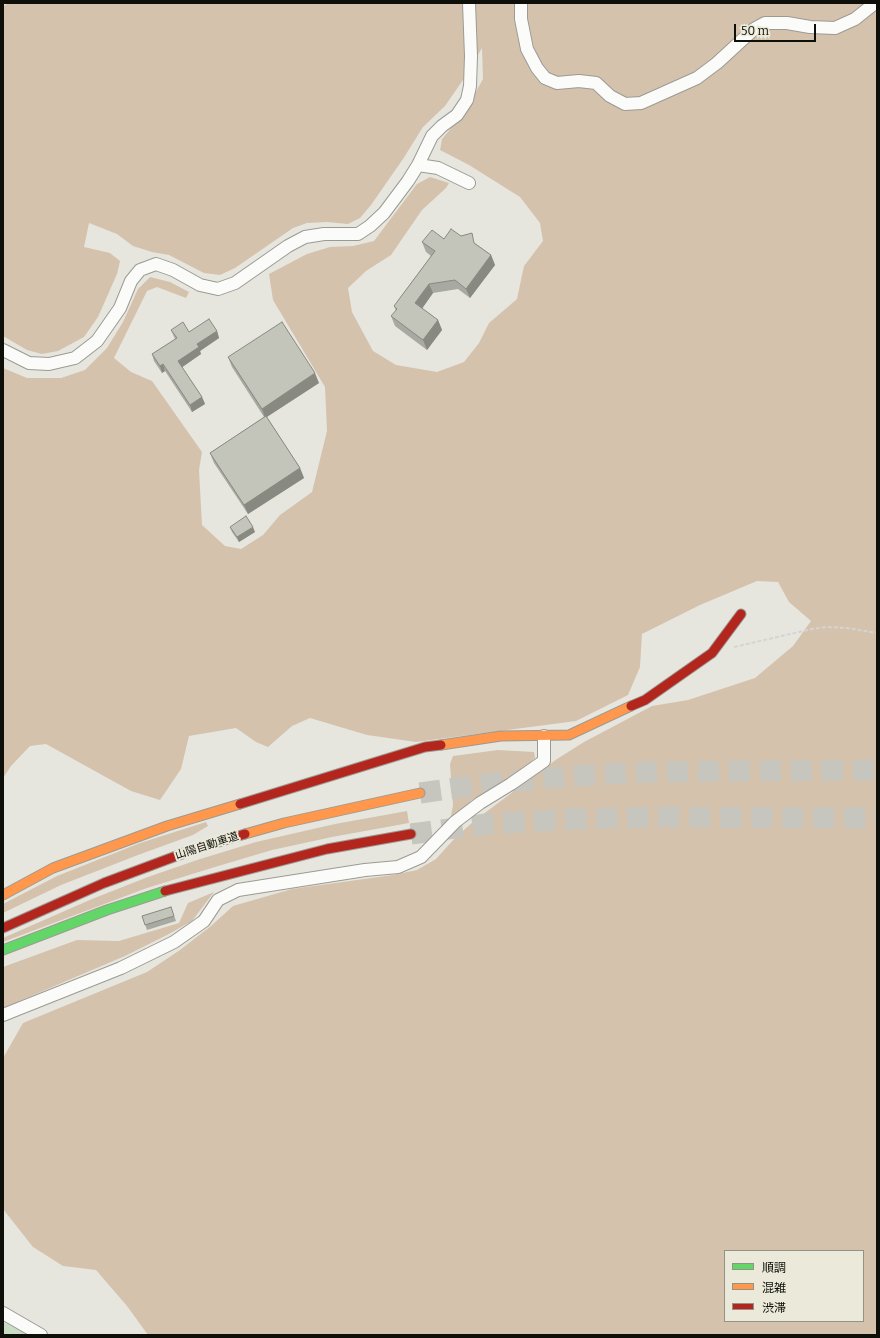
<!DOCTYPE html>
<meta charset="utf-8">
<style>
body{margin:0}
#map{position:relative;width:880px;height:1338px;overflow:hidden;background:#e7e6de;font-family:Bitter,"Noto Sans JP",serif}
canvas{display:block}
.frame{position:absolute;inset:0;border:4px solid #0f0f09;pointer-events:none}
.legend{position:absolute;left:724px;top:1250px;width:140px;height:72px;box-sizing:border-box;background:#ebeada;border:1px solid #939286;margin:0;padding:5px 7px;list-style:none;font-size:12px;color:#0f0f09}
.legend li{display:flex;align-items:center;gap:8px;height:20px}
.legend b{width:20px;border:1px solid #939286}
.scale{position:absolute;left:734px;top:24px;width:82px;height:18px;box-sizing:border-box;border:2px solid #0f0f09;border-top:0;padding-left:5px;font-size:12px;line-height:14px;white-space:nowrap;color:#0f0f09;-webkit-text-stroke:3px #ebeada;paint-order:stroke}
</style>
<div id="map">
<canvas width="880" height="1338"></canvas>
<div class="frame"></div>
<ul class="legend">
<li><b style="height:5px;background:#63d668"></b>順調</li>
<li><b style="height:5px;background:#ff974d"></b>混雑</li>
<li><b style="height:5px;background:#b3261e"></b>渋滞</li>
</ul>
<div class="scale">50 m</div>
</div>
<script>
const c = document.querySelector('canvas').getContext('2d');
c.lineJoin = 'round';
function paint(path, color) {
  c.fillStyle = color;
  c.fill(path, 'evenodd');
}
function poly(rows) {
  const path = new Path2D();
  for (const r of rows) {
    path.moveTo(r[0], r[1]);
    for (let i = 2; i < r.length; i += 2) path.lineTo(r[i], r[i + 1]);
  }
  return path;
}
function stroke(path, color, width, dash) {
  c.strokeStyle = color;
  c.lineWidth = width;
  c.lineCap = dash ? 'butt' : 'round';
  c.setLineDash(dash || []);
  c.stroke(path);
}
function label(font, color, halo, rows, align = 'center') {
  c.font = font + ' Bitter,"Noto Sans JP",serif';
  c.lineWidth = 4;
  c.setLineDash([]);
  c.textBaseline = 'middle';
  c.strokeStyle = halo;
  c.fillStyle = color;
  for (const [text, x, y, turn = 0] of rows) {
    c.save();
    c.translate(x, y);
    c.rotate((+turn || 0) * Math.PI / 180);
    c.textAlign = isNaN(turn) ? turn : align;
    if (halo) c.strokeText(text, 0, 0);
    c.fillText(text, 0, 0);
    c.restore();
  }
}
const forest = poly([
 [9,3,877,3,877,1335,148,1335,127,1306,96,1270,63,1266,33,1247,3,1209,3,1058,23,1023,147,972,180,950,211,926,233,906,292,889,393,875,417,870,436,859,455,838,474,821,557,759,584,742,652,706,688,700,755,678,793,646,811,621,789,602,778,582,757,581,700,605,642,634,640,667,628,695,576,721,416,742,367,735,310,718,292,726,268,747,256,742,236,728,189,736,181,769,160,800,131,791,46,744,30,746,11,766,3,778,3,368,27,378,61,378,85,370,107,348,123,322,138,289,150,277,170,282,189,292,186,298,157,287,147,291,114,358,131,372,152,381,202,452,199,470,202,525,225,546,241,549,263,535,280,515,312,492,327,431,325,387,273,300,269,274,307,254,330,247,353,246,374,241,417,184,430,177,449,183,446,188,422,210,391,255,366,271,348,288,352,312,373,351,396,365,437,372,464,362,479,343,489,323,517,299,524,266,543,241,540,223,520,197,469,165,440,150,442,139,464,113,483,79,482,48,465,77,445,106,423,127,403,159,371,205,360,218,348,224,327,222,307,223,293,228,235,268,220,275,204,273,169,255,152,252,133,246,117,234,89,223,84,247,110,253,120,261,117,274,98,317,84,337,58,351,42,354,27,350,3,336,3,6],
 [725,1251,863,1251,863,1321,725,1321],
 [498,750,534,752,535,758,518,773,472,800,450,820,453,805,450,764,453,756],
 [407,811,409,823,332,837,272,850,215,867,147,888,3,942,3,938,92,899,148,877,197,860,256,842,335,824],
 [206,822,208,826,193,835,138,855,61,885,3,913,3,904,57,876,140,843],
 [214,892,192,921,167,935,125,956,3,1008,3,967,77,940,119,941,179,923,188,903]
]);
const river = poly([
 [3,1329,14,1335]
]);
const highwayTunnel = poly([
 [420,793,485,784,570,776,645,772,877,770],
 [411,834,486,824,574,819,657,817,877,818]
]);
const path = poly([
 [734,647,812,629,826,627,847,628,877,633]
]);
const street = poly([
 [521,3,521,19,527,49,537,68,545,78,557,83,579,81,596,83,610,96,625,104,641,103,697,78,717,63,754,29,765,23,787,23,810,27,835,28,855,19,875,3],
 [418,165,438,168,469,183],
 [3,350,29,363,49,364,75,358,97,341,120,308,131,281,140,270,156,264,173,270,200,285,218,289,235,283,288,246,305,237,324,234,358,234,370,226,384,213,408,181,418,165,432,136,442,126,457,115,467,100,470,86,471,56,469,3],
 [3,1015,121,968,174,942,204,921,218,900,238,890,365,870,398,867,421,857,455,822,480,803,511,784,544,761,544,736],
 [3,1313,41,1335]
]);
const fast = poly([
 [3,950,107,910,165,891]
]);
const slow = poly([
 [441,745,501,736,569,735,631,706],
 [245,834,284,823,420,793],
 [3,895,53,868,167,826,240,804]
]);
const jam = poly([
 [631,706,645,700,712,653,741,614],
 [240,804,425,747,441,745],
 [165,891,327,849,411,834],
 [3,928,104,883,195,849,245,834]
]);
const wall = poly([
 [461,236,476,244,491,255,495,265,470,298,458,289,433,293,422,308,438,320,442,330,427,350,395,326,391,316,396,311,394,306,431,256,426,252,422,242],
 [171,330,189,332,217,331,219,338,200,351,201,354,182,367,202,397,205,404,192,412,165,371,162,373,154,361,152,354,175,339],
 [228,357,319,383,267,417,300,468,304,478,248,514,214,463,210,453,264,417,232,367],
 [230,527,255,532,239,542,232,532],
 [171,907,176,921,147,930,142,916]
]);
const shadedWall = poly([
 [491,255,495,265,470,298,466,289],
 [429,284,433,293,419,313,415,303],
 [438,320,442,330,427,350,423,340],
 [217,331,219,338,200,351,201,354,181,368,178,361,197,344],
 [163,364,165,371,162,373,160,366],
 [315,373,319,383,265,418,262,409],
 [202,397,205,404,192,412,190,405],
 [300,468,304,478,248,514,244,505],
 [253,527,255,532,239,542,237,537]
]);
const building = poly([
 [451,229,461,236,472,233,474,243,491,255,466,289,455,280,429,284,415,303,438,320,423,340,391,316,397,309,394,306,435,251,422,242,432,230,444,239,451,229],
 [209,319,217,331,197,344,199,347,178,361,202,397,190,405,163,364,160,366,152,354,177,338,171,330,183,322,189,332,209,319],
 [282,322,315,373,262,409,228,357,282,322],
 [266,416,300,468,244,505,210,453,266,416],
 [246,516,253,527,237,537,230,527,246,516],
 [171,907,174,916,145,925,142,916,171,907]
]);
const streetNames = [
 ["山陽自動車道",207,846,-18]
];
paint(forest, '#d4c2ad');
stroke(river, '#c8ddc3', 20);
stroke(highwayTunnel, '#c7c6be', 21, [21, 10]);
stroke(street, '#9b9b94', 14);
stroke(fast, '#9b9b94', 11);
stroke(slow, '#9b9b94', 11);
stroke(jam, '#9b9b94', 11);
stroke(path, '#d4d4d2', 2, [4, 2]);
stroke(street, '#fbfbfa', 12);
stroke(fast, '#63d668', 9);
stroke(slow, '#ff974d', 9);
stroke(jam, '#b3261e', 9);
paint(wall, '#a8a9a0');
paint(shadedWall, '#888a82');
paint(building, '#c3c5ba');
stroke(building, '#888a82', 1);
label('11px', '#0f0f09', '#ebeada', streetNames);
</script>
